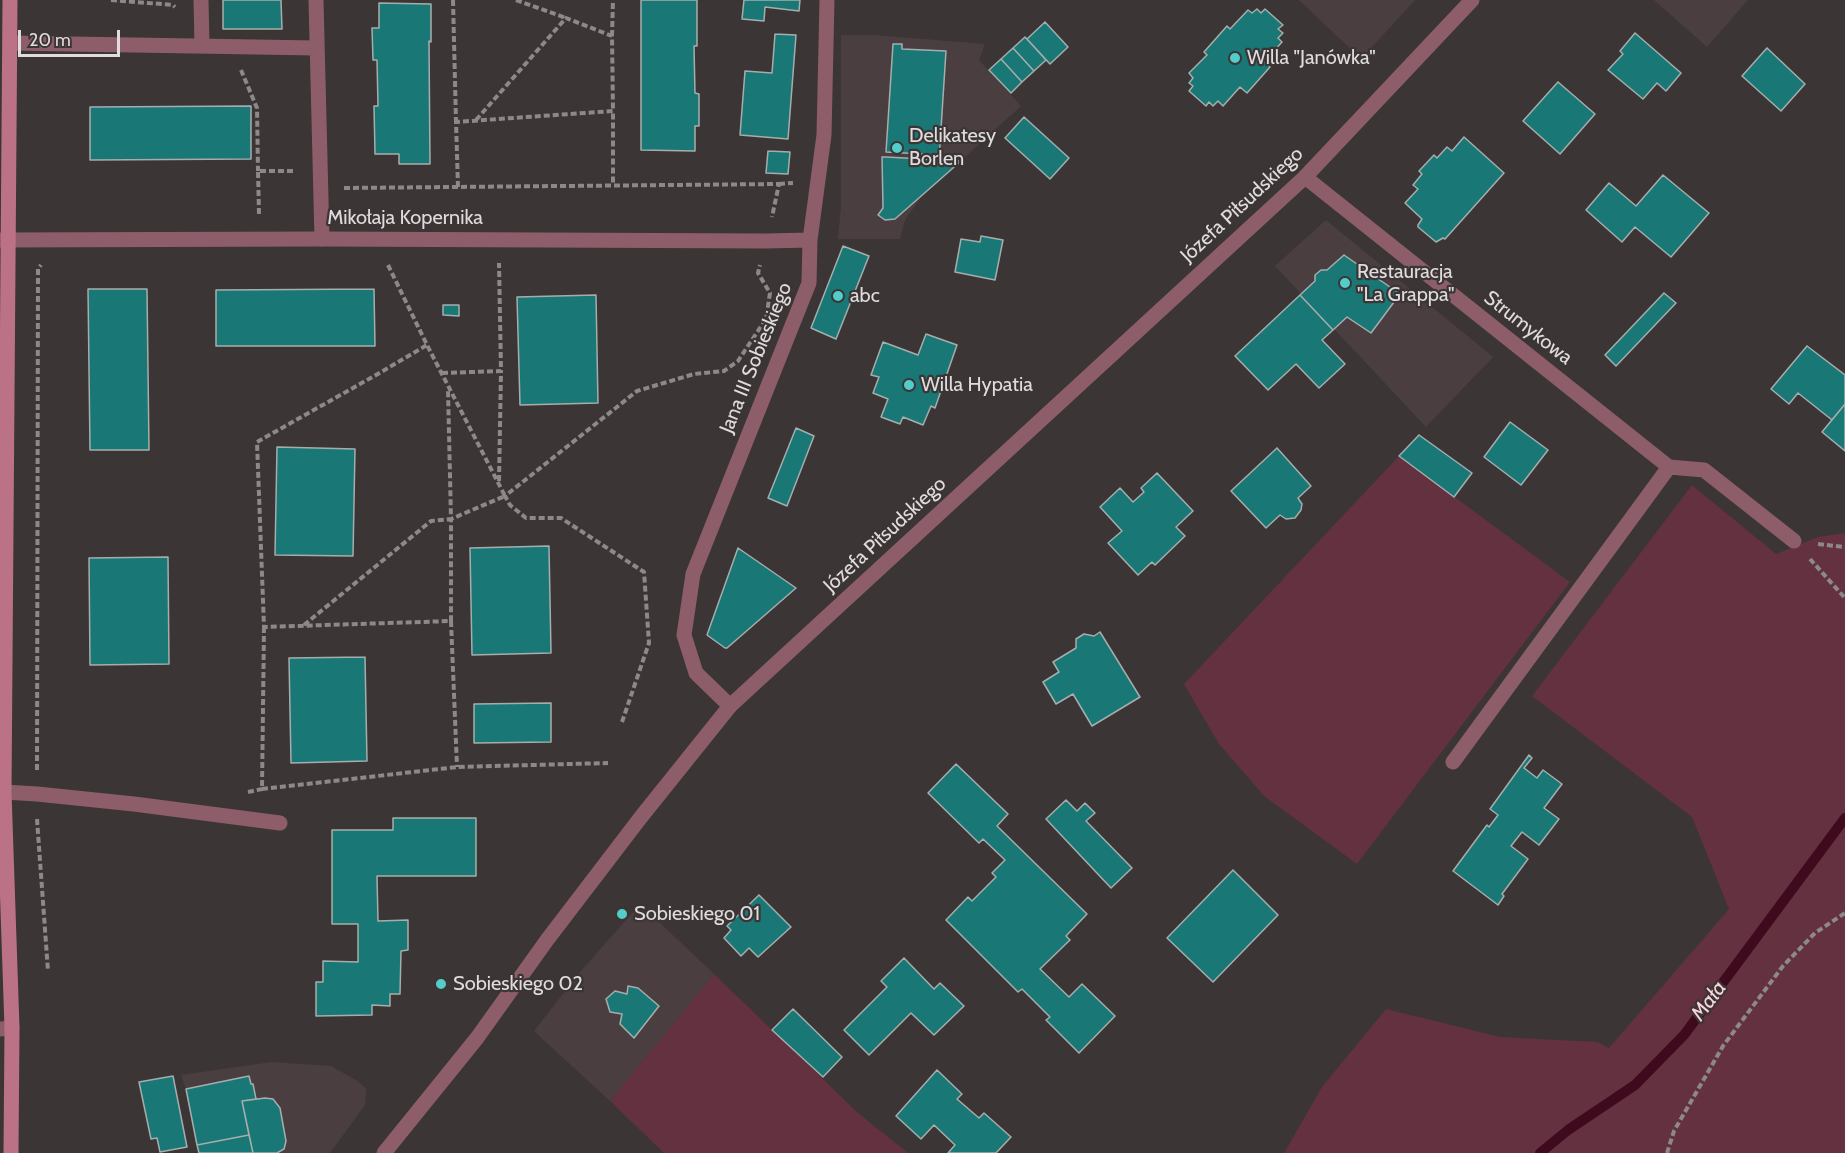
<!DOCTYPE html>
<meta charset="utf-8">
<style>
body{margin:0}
#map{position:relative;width:1845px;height:1153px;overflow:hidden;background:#3b3536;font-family:Cabin,sans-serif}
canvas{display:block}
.scale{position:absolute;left:18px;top:30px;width:102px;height:27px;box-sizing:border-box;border:3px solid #e0dcdd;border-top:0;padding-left:8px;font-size:18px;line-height:21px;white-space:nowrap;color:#e0dcdd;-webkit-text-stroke:4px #3b3536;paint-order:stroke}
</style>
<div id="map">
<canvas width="1845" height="1153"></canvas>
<div class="scale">20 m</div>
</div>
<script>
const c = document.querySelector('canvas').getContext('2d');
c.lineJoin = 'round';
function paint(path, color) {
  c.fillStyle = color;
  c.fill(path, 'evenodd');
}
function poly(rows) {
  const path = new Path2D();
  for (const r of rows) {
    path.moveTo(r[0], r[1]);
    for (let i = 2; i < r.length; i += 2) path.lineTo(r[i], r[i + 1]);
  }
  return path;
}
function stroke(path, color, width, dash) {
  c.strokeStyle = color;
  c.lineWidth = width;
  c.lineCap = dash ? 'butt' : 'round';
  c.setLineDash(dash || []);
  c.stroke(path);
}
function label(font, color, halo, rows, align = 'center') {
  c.font = font + ' Cabin,sans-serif';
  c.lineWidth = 4.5;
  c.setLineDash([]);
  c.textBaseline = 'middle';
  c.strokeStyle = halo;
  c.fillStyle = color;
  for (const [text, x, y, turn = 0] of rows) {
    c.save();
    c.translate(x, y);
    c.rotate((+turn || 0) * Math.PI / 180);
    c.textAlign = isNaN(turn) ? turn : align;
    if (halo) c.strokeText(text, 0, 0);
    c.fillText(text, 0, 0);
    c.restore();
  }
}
const built = poly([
 [1299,0,1415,0,1361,59],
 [1654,0,1748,0,1707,47],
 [841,35,874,35,985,44,979,60,1021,106,922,196,905,220,900,239,838,239,841,206],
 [1326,220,1493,357,1426,427,1275,266],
 [640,904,714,974,610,1101,534,1031,580,972],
 [272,1062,331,1066,356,1080,366,1088,365,1105,330,1153,199,1153,186,1089,181,1075]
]);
const green = poly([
 [1399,456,1570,582,1357,864,1264,796,1219,744,1184,684],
 [1692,485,1776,554,1818,537,1845,533,1845,1153,1284,1153,1322,1087,1386,1009,1500,1037,1597,1042,1609,1048,1729,909,1692,817,1532,696],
 [714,974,858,1113,908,1153,664,1153,610,1101]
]);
const stream = poly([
 [1540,1153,1568,1130,1635,1085,1684,1035,1845,818]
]);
const building = poly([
 [223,0,281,0,282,29,223,29,223,0],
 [641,0,697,0,697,46,694,46,695,93,699,94,699,126,695,126,695,151,641,150,641,0],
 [744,0,800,0,799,11,765,7,764,21,742,19,744,0],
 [379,3,431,4,431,42,429,41,430,164,399,164,399,154,375,154,374,106,378,106,377,60,373,60,372,28,379,28,379,3],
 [1257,9,1261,13,1265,9,1283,25,1278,29,1283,33,1278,38,1282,42,1264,62,1270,67,1247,93,1240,87,1223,106,1218,101,1213,106,1209,102,1206,106,1189,91,1193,86,1189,83,1193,78,1189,73,1207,55,1204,52,1227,26,1230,29,1248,10,1252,13,1257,9],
 [1045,22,1068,47,1050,64,1027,39,1045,22],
 [1635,33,1681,73,1666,91,1657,83,1643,99,1608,70,1623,54,1620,51,1635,33],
 [775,34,796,35,788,139,740,135,745,71,772,73,775,34],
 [1025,37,1046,60,1034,71,1013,48,1025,37],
 [893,44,902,44,902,49,946,51,939,160,922,159,922,154,886,152,893,44],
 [1013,48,1034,71,1022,82,1001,59,1013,48],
 [1767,48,1805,84,1781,111,1742,76,1767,48],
 [1001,59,1022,82,1011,93,989,70,1001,59],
 [1558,82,1595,114,1560,154,1523,121,1558,82],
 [251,106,251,159,90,160,90,107,251,106],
 [1024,117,1069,158,1050,179,1005,138,1024,117],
 [1464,137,1504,173,1445,239,1443,238,1436,242,1418,227,1418,225,1422,219,1405,203,1418,189,1413,185,1422,174,1419,171,1434,155,1437,158,1447,147,1452,151,1464,137],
 [768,151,790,152,788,174,766,173,768,151],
 [882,157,886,157,961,161,895,219,885,220,878,215,883,208,882,157],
 [1663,175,1709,213,1671,257,1635,227,1622,242,1586,210,1609,183,1636,206,1663,175],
 [981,236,1003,240,995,280,955,272,961,239,980,242,981,236],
 [843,246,869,256,836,339,811,328,843,246],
 [1344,255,1400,294,1371,333,1347,317,1333,330,1300,295,1315,281,1315,275,1321,270,1327,270,1344,255],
 [88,289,147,289,149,450,90,450,88,289],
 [374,289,375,346,216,346,216,290,374,289],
 [1664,293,1676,303,1616,366,1605,355,1664,293],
 [596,295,598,403,520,405,517,297,596,295],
 [1300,295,1333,330,1322,340,1345,364,1319,388,1296,364,1268,390,1235,356,1300,295],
 [443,305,459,305,459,316,443,315,443,305],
 [926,334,957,345,935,408,931,406,923,425,903,417,900,424,881,417,888,399,873,393,879,377,871,375,883,342,918,355,926,334],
 [1807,346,1845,375,1845,404,1832,420,1798,393,1789,404,1771,389,1807,346],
 [1845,404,1845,451,1822,432,1845,404],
 [1510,422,1548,450,1521,485,1484,457,1510,422],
 [796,428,814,436,787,506,768,498,796,428],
 [1419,435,1472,473,1454,497,1399,456,1419,435],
 [277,447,355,449,353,556,275,555,277,447],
 [1277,448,1311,486,1298,498,1302,504,1301,510,1295,518,1286,519,1280,515,1266,528,1231,491,1277,448],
 [1157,473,1193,511,1176,527,1185,536,1155,565,1152,562,1138,575,1108,543,1122,531,1100,507,1120,488,1133,502,1144,492,1141,488,1157,473],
 [549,546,551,653,472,655,470,548,549,546],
 [738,548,796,588,727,648,725,648,707,635,738,548],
 [168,557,169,664,90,665,89,558,168,557],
 [1100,632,1140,697,1092,726,1073,694,1056,704,1043,682,1059,672,1053,662,1076,648,1076,639,1084,634,1094,636,1100,632],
 [365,657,367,761,291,763,289,658,365,657],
 [551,703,551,742,474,743,474,704,551,703],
 [1529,755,1532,758,1524,768,1537,778,1543,770,1562,784,1544,808,1559,819,1539,845,1522,832,1511,846,1528,859,1502,894,1504,896,1498,905,1453,871,1487,825,1489,827,1498,815,1490,809,1529,755],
 [956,764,1008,814,997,826,1087,914,1066,936,1070,940,1040,969,1069,997,1082,984,1115,1016,1079,1053,1046,1020,1050,1017,1022,989,1018,992,946,920,968,897,972,901,996,877,992,873,1005,860,983,839,979,843,928,793,956,764],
 [1066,800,1077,811,1085,803,1095,813,1086,821,1132,868,1111,888,1046,819,1066,800],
 [393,818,476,818,476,876,377,876,378,921,408,920,408,950,401,951,400,994,390,994,390,1006,372,1005,372,1015,316,1016,316,982,323,982,323,961,358,962,358,924,332,924,332,830,393,830,393,818],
 [1233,870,1278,915,1213,982,1167,938,1233,870],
 [759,895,791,927,758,957,749,948,741,956,724,938,731,930,727,926,759,895],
 [904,958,934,989,940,983,964,1006,934,1035,911,1013,869,1055,844,1030,887,987,881,981,904,958],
 [628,986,638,988,659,1006,634,1038,620,1024,622,1014,610,1012,606,999,615,991,627,994,628,986],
 [793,1009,842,1057,823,1077,772,1030,793,1009],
 [937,1070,962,1094,957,1099,979,1118,984,1113,1011,1137,996,1153,948,1153,955,1145,934,1125,921,1139,896,1116,937,1070],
 [173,1076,187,1147,160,1152,157,1138,151,1139,139,1082,173,1076],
 [249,1076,251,1084,253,1084,256,1099,242,1101,249,1135,197,1145,186,1089,249,1076],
 [265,1098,273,1099,280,1108,286,1141,284,1149,277,1153,253,1153,242,1101,265,1098],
 [249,1135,253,1153,199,1153,197,1145,249,1135]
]);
const path = poly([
 [111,0,173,5,175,7],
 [453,0,456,122],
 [516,0,566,18],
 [612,36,613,0],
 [241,70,257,108,258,171],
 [476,120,566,18,612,36,613,111],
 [779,184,793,183],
 [458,187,456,122,613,111,613,185],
 [344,188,779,184,772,217],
 [259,214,258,171,295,171],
 [388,265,427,345,505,496,451,519,451,621,264,627,257,442,376,375,427,345],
 [442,373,501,371,499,263],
 [499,481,501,371],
 [1818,544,1845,547],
 [1810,559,1845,598],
 [451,621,457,767],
 [304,625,431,521,451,519,448,390],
 [264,627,262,789,457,767,608,763],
 [622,722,649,643,644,572,561,518,526,518,510,505,505,496,637,391,694,374,724,371,738,361,766,319,770,293,758,273,760,265],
 [37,770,38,269,41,265],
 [248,792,262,789],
 [37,819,48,971],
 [1667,1153,1674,1131,1723,1046,1783,966,1815,933,1845,913]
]);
const service = poly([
 [201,0,202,46],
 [316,0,322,239],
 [10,43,317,48],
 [4,792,37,794,134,804,280,823],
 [0,1029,12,1028]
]);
const minor = poly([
 [1305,177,1669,467,1704,470,1794,541],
 [0,240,322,239,766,241,810,240],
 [730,706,696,673,684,635,693,574,809,283,810,240,824,135,827,0],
 [1453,762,1669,467]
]);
const tertiary = poly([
 [384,1153,477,1038,547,940,641,817,730,706,1305,177,1472,0]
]);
const secondary = poly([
 [10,0,4,792,12,1028,11,1153]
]);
const markers = [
 [1235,58,6,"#53cdca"],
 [897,148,6,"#53cdca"],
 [1345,283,6,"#53cdca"],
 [838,296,6,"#53cdca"],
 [909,385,6,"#53cdca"],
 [622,914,6,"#53cdca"],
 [441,984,6,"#53cdca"]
];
const poiNames = [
 ["Willa \"Janówka\"",1247,58],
 ["Delikatesy",909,136],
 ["Borlen",909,159],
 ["Restauracja",1357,272],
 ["\"La Grappa\"",1357,295],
 ["abc",850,296],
 ["Willa Hypatia",921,385],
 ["Sobieskiego 01",634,914],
 ["Sobieskiego 02",453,984]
];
const streetNames = [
 ["Józefa Piłsudskiego",1242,205,-43],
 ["Mikołaja Kopernika",405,218],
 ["Strumykowa",1528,328,38],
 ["Jana III Sobieskiego",756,358,-68],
 ["Józefa Piłsudskiego",885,535,-43]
];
const waterNames = [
 ["Mała",1709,1001,-53]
];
paint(built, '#4b3e41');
paint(green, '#63313f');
stroke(stream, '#3f0a1e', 10);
paint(building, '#197876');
stroke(building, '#a6aead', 1.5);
stroke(path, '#8d8889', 4, [6, 3]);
stroke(service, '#8d5e6a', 15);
stroke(minor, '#8d5e6a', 15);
stroke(tertiary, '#8d5e6a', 15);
stroke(secondary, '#bc7286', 15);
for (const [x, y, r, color] of markers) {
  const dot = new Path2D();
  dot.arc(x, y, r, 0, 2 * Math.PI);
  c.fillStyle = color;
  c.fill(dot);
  stroke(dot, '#3b3536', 2);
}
label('20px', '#e0dcdd', '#3b3536', poiNames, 'left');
label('20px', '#e0dcdd', '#3b3536', streetNames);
label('italic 21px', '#fad3dc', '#3b3536', waterNames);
</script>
